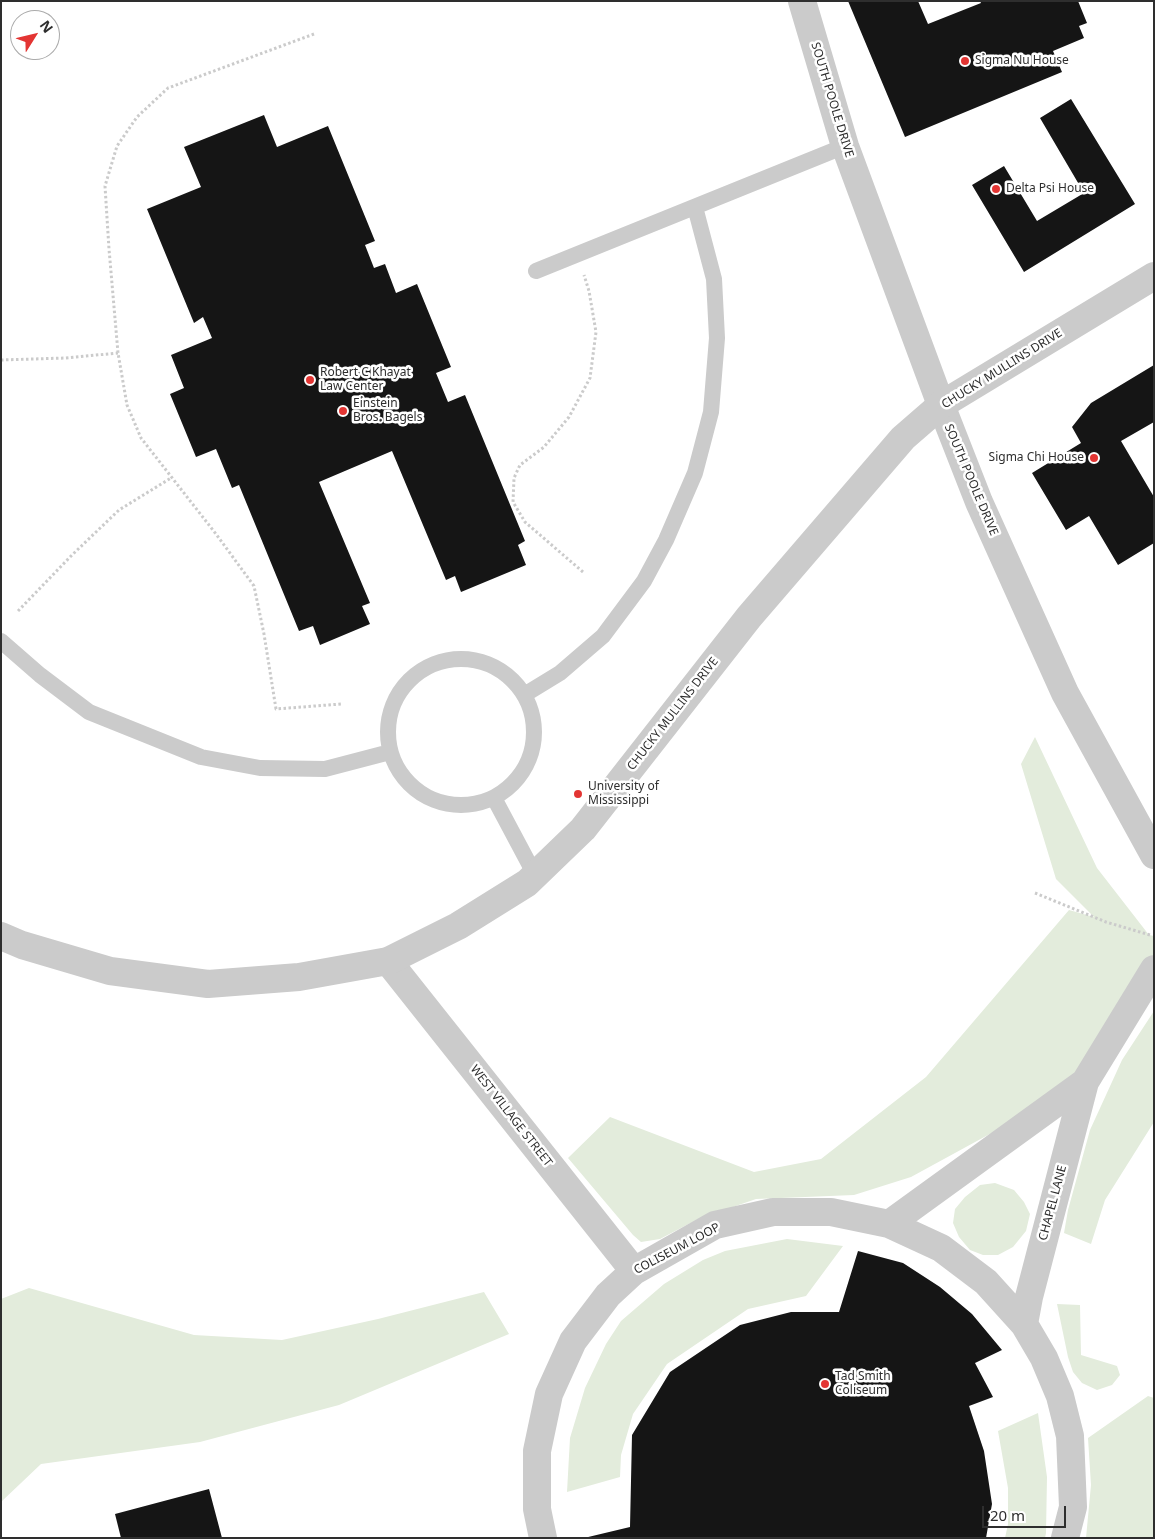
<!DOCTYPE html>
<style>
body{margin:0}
#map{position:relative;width:1155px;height:1539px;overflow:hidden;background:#fff;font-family:"Noto Sans",sans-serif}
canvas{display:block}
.frame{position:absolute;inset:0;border:2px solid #2e2e2e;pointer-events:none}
.north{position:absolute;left:10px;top:10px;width:50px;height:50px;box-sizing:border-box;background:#fff;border:1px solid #ababab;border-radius:50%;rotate:54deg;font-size:14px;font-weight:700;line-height:20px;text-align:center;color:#2e2e2e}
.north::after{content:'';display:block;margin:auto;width:18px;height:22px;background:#e33533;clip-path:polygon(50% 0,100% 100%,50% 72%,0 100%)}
.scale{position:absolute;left:982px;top:1506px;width:84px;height:22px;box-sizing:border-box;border:2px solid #2e2e2e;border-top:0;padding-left:6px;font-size:15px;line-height:18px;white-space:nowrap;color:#2e2e2e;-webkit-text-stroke:4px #fff;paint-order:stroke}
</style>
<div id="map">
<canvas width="1155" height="1539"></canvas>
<div class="frame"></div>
<div class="north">N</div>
<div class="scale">20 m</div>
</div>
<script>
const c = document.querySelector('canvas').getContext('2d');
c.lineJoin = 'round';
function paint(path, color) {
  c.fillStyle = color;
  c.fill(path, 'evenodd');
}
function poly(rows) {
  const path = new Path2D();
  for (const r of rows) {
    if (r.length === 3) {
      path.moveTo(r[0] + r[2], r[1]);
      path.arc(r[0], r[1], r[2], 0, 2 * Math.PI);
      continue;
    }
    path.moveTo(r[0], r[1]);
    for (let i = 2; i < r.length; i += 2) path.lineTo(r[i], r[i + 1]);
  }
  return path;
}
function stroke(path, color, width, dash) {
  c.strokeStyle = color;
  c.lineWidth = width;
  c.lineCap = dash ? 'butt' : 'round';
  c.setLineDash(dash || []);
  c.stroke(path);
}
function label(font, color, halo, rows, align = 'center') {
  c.font = font + ' "Noto Sans",sans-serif';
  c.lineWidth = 5;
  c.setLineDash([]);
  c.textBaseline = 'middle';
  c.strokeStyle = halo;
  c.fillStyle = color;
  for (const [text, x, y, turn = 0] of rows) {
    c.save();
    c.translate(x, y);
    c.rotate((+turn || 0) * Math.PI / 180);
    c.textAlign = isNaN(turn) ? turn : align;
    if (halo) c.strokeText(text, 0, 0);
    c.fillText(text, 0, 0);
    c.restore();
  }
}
const green = poly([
 [1035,737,1097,868,1149,935,1154,936,1154,969,1085,1082,911,1177,854,1195,756,1199,698,1219,660,1239,641,1242,633,1235,568,1158,610,1117,754,1172,821,1159,926,1077,1069,910,1094,917,1056,879,1021,764],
 [1154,1011,1154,1122,1105,1200,1091,1244,1064,1233,1068,1210,1090,1130,1122,1060],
 [995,1183,1014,1190,1024,1202,1030,1214,1026,1231,1013,1247,998,1255,983,1255,970,1250,959,1237,953,1223,955,1209,965,1197,980,1185],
 [787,1239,843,1246,806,1296,748,1309,667,1364,633,1414,621,1455,620,1477,567,1492,570,1438,585,1388,606,1344,621,1321,664,1284,703,1260,725,1251],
 [29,1288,194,1335,282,1340,378,1319,484,1292,509,1334,339,1405,200,1442,41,1464,1,1502,1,1299],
 [1057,1304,1080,1305,1081,1355,1117,1366,1120,1375,1112,1385,1097,1390,1082,1383,1073,1372,1068,1357],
 [1148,1396,1154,1398,1154,1538,1086,1538,1091,1485,1088,1438],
 [1038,1413,1047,1477,1046,1533,1045,1538,1005,1538,1008,1524,1008,1488,998,1431]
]);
const building = poly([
 [848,1,918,1,928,24,981,3,980,1,1078,1,1087,23,1079,26,1084,38,1053,51,1062,72,905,137],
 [1071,99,1135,204,1024,272,972,185,1004,166,1037,221,1084,193,1040,118],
 [264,115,277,147,328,126,375,241,365,245,374,268,385,264,396,293,417,284,451,367,436,373,448,402,465,395,525,541,518,545,526,565,461,592,455,576,446,580,392,451,319,482,370,603,362,606,370,624,320,645,313,626,299,631,239,485,232,488,216,449,196,457,170,394,184,388,171,355,212,338,203,317,194,323,147,209,201,187,184,147],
 [1154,365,1154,422,1121,441,1154,497,1154,543,1118,565,1089,516,1066,530,1032,473,1081,443,1072,427,1091,403],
 [858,1251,903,1263,940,1287,972,1314,1002,1350,975,1363,993,1397,969,1406,984,1451,992,1504,986,1538,584,1538,630,1527,632,1435,670,1372,740,1325,791,1312,839,1312],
 [209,1489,222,1538,121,1538,115,1514]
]);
const path = poly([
 [314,34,168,88,137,117,117,146,105,186,109,249,118,353,127,405,141,438,216,534,254,586,264,634,276,709,341,704],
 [1,360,65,358,118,353],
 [583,572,525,522,513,502,514,478,520,465,544,447,569,417,590,378,596,332,589,291,584,275],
 [18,611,72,555,119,510,171,478],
 [1035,893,1106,922,1150,935]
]);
const service = poly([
 [536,271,845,146],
 [1,641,40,675,89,712,201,757,260,768,325,769,390,752],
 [461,732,73],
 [524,695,560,673,603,636,644,581,666,540,695,473,711,412,717,338,714,279,695,207],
 [494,798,535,875]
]);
const minor = poly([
 [802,1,845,146,941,405,979,502,1065,693,1154,855],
 [388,961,634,1271],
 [1085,1082,1154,969],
 [889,1224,1085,1082,1029,1297,1024,1324],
 [543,1538,537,1509,537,1451,549,1394,573,1341,608,1295,634,1271,715,1225,773,1212,831,1212,889,1224,941,1248,986,1282,1024,1324,1044,1358,1060,1396,1070,1436,1073,1507,1065,1538]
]);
const tertiary = poly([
 [1,936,22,945,110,971,208,984,299,977,388,961,458,926,527,883,583,829,749,617,903,438,941,405,1154,276]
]);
const markers = [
 [965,61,5,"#e33533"],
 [996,189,5,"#e33533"],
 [310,380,5,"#e33533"],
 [343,411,5,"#e33533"],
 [1094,458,5,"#e33533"],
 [578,794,5,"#e33533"],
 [825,1384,5,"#e33533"]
];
const poiNames = [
 ["Sigma Nu House",975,61],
 ["Delta Psi House",1006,189],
 ["Robert C Khayat",320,373],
 ["Law Center",320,387],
 ["Einstein",353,404],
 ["Bros. Bagels",353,418],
 ["Sigma Chi House",1084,458,"right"],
 ["University of",588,787],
 ["Mississippi",588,801],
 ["Tad Smith",835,1377],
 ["Coliseum",835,1391]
];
const streetNames = [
 ["SOUTH POOLE DRIVE",832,100,73],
 ["CHUCKY MULLINS DRIVE",1002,369,-32],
 ["SOUTH POOLE DRIVE",971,480,67],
 ["CHUCKY MULLINS DRIVE",673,714,-52],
 ["WEST VILLAGE STREET",511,1116,52],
 ["CHAPEL LANE",1053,1203,-75],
 ["COLISEUM LOOP",677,1249,-28]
];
paint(green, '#e3ecdc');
paint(building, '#151515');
stroke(path, '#cbcbcb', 3, [2.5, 2.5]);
stroke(service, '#cbcbcb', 16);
stroke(minor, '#cbcbcb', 28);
stroke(tertiary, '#cbcbcb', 28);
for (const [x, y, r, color] of markers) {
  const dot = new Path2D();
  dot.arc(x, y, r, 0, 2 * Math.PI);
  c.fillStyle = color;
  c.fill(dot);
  stroke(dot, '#fff', 2);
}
label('12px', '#2e2e2e', '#fff', poiNames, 'left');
label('12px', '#2e2e2e', '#fff', streetNames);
</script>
